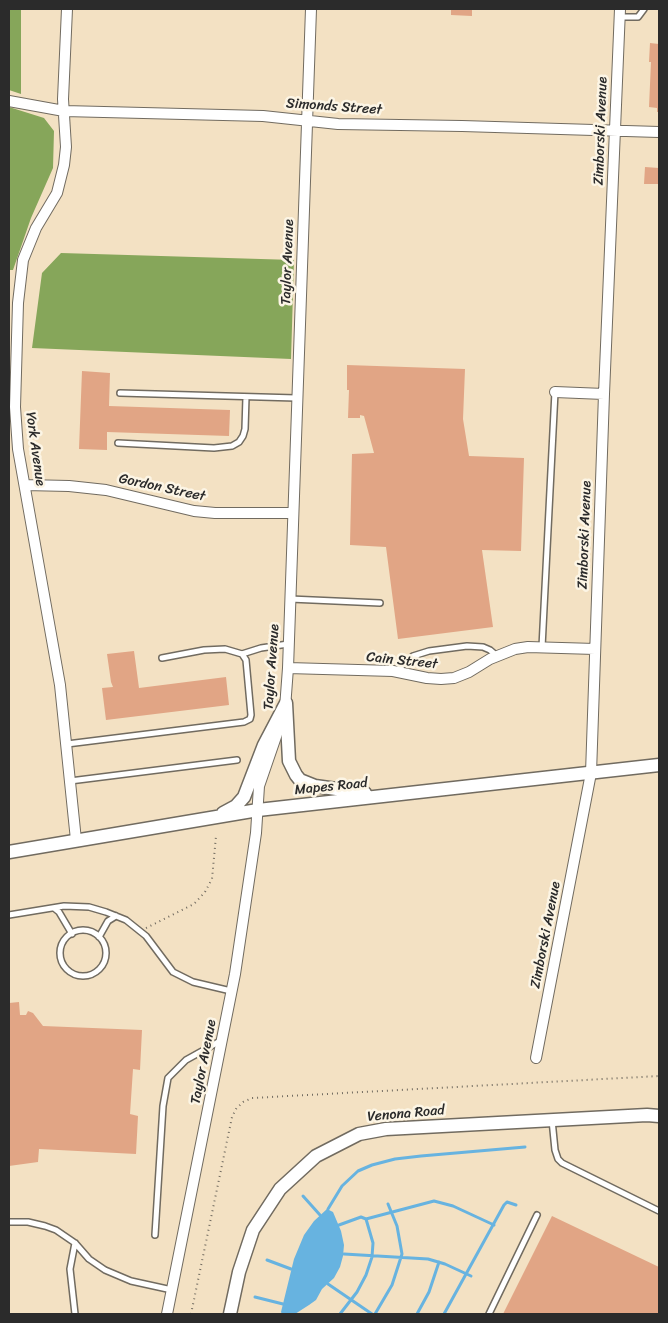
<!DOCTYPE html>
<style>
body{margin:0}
#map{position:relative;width:668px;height:1323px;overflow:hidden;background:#f3e1c3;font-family:Sriracha,sans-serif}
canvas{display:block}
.frame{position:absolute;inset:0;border:10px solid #2b2b2b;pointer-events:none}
</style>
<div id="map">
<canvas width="668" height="1323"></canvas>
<div class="frame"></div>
</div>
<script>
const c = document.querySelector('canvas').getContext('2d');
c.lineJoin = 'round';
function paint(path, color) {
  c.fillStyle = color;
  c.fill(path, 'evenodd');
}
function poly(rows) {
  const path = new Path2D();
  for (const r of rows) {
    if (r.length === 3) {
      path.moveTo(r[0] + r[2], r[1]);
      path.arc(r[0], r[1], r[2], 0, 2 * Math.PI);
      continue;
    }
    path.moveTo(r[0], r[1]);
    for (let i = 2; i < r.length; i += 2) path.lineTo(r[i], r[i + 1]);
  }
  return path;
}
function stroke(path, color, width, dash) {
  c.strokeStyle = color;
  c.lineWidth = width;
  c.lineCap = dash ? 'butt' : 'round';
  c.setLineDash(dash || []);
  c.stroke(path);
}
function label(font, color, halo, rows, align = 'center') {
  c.font = font + ' Sriracha,sans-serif';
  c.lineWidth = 5;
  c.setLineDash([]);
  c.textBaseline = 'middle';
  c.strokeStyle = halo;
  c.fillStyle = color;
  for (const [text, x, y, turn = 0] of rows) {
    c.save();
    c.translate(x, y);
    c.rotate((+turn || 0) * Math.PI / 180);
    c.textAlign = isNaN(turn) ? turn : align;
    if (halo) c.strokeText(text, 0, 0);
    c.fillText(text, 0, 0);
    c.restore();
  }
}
const forest = poly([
 [9,9,21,9,21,94,9,90],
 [9,107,44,118,54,131,53,168,31,218,13,270,9,270],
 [61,253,294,260,291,359,32,348,42,273]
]);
const water = poly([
 [327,1209,333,1212,341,1231,344,1245,343,1256,340,1267,334,1278,322,1289,316,1300,309,1305,295,1314,282,1314,281,1312,294,1259,304,1235,314,1221]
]);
const stream = poly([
 [303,1196,320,1215],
 [328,1209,342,1186,358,1171,372,1165,395,1159,421,1156,525,1147],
 [366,1219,434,1201,453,1206,494,1225],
 [339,1225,361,1217,366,1219,373,1243,372,1257,366,1275,357,1292,340,1314],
 [344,1254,428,1259,445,1264,471,1276],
 [267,1260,291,1269],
 [328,1284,372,1314],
 [255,1297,283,1304],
 [375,1314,392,1285,402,1254,397,1226,388,1204],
 [417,1314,429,1292,439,1262],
 [444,1314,504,1205,507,1202,516,1205]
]);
const building = poly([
 [451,9,472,9,472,16,451,15],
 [650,43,659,44,659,112,657,112,657,108,649,107,651,62,649,62],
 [645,167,659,168,659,184,644,184],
 [347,365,465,369,463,419,469,456,524,458,521,551,482,550,493,627,398,639,386,547,350,545,352,454,374,453,364,416,360,415,360,418,348,418,349,390,347,390],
 [82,371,110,373,109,406,230,410,229,436,107,432,107,450,79,449],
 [134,651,139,688,226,677,229,705,106,720,102,688,113,687,111,682,107,654],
 [19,1002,20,1015,26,1015,28,1011,33,1013,43,1026,142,1030,140,1070,133,1069,130,1114,138,1116,136,1154,39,1149,38,1162,9,1166,9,1003],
 [552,1216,659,1267,659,1314,503,1314]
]);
const path = poly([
 [146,928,194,904,205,892,212,879,216,836],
 [191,1314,232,1117,236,1109,243,1102,252,1098,659,1076]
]);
const service = poly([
 [619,17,638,17,644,9],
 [120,393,296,398],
 [118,443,214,448,232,446,239,442,243,436,245,429,246,397],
 [290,599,380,603],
 [542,647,555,392],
 [242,654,261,648,288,644],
 [395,672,413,656,429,651,467,646,483,647,490,650,497,656],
 [67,744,244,722,250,719,251,715,246,660,242,654,225,649,204,650,162,658],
 [70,781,237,760],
 [54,908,59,912,72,934],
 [9,915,64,906,89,907,106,912,126,920,146,936,173,972,193,982,231,991],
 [83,953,23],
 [99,937,108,921,116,916],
 [552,1120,555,1150,558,1159,562,1163,659,1211],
 [9,1222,28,1222,45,1226,56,1230,75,1243,89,1259,105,1270,131,1281,172,1290],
 [155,1235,163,1106,168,1078,186,1060,222,1040],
 [75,1314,70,1269,75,1243],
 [489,1314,537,1215]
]);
const minor = poly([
 [67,9,63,99,66,147,64,165,57,193,36,228,23,260,18,303,15,407,18,449,60,685,76,840],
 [9,101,64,111,263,116,338,124,462,126,659,132],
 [555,392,604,394],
 [25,485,69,486,106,490,194,511,215,513,293,513],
 [288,668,393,671,427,678,441,679,454,678,469,672,490,659,515,649,528,647,595,649],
 [285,708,288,668,311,9],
 [536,1058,591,773,604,394,620,9],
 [167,1314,235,974,256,833,259,786,281,722]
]);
const tertiary = poly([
 [286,703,289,761,296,775,300,780,315,786,365,793],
 [223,813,236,806,244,797,264,745,285,705],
 [9,852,258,810,659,765],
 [230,1314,239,1272,253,1230,280,1189,316,1156,359,1134,386,1129,647,1115,659,1116]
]);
const streetNames = [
 ["Simonds Street",334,107,4],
 ["Zimborski Avenue",601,131,-88],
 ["Taylor Avenue",288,262,-88],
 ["York Avenue",35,449,82],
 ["Gordon Street",162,488,12],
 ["Zimborski Avenue",585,535,-88],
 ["Cain Street",402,661,6],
 ["Taylor Avenue",272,667,-86],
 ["Mapes Road",331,787,-6],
 ["Zimborski Avenue",546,935,-79],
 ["Taylor Avenue",204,1062,-79],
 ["Venona Road",406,1114,-5]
];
paint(forest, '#86a65a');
paint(water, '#67b3e0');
stroke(stream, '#67b3e0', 3);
paint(building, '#e1a585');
stroke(service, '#716b60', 8);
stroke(minor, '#716b60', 12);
stroke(tertiary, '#716b60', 15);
stroke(path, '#716b60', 2, [1, 4]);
stroke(service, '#fff', 5);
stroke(minor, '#fff', 10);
stroke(tertiary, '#fff', 12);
label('14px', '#2b2b2b', '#fcf5e5', streetNames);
</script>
